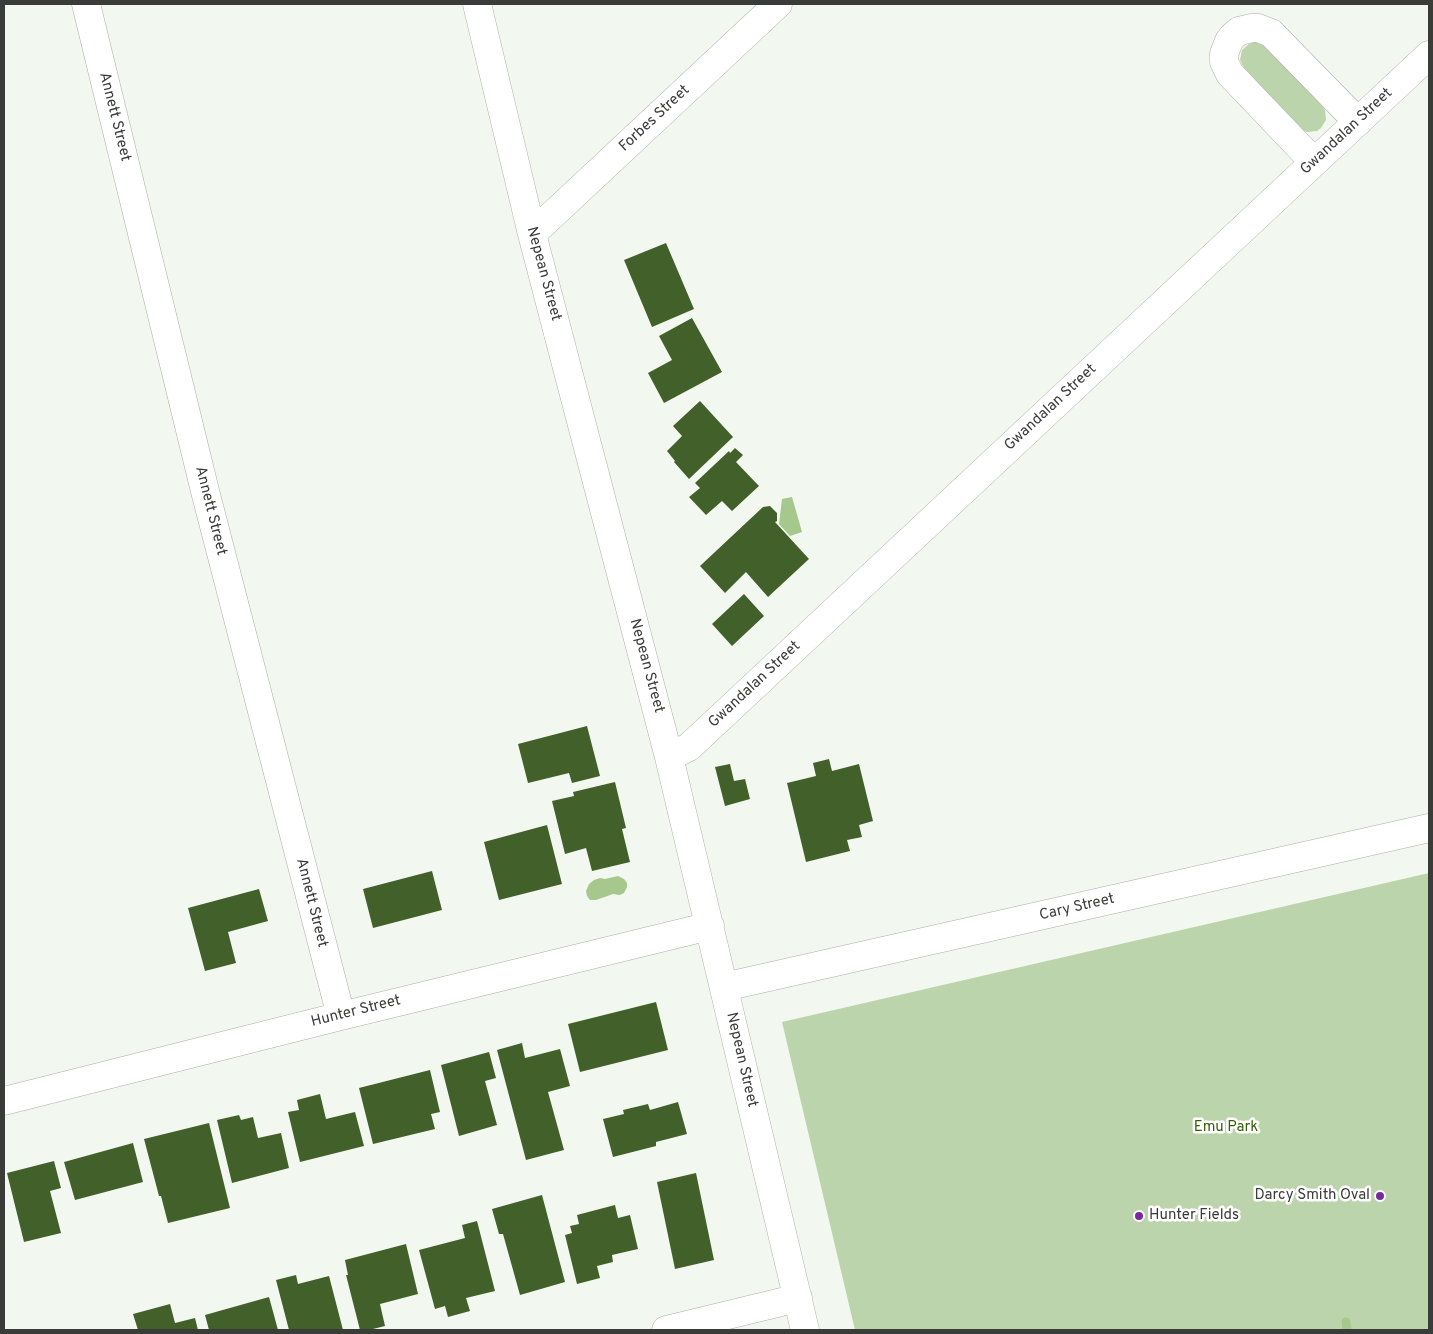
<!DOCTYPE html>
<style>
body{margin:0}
#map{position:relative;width:1433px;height:1334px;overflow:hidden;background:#f2f7ef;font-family:Overpass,sans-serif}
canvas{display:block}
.frame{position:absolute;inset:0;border:5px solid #3a3c39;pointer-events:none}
</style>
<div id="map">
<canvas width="1433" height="1334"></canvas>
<div class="frame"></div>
</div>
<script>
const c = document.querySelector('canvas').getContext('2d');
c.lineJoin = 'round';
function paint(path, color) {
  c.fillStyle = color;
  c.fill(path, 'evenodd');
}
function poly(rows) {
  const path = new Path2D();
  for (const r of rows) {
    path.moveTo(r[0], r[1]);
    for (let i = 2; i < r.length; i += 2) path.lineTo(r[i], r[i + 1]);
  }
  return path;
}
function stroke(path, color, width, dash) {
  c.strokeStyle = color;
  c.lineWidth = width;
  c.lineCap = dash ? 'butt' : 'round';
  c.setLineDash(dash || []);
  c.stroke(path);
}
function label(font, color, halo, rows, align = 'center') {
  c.font = font + ' Overpass,sans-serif';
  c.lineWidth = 5;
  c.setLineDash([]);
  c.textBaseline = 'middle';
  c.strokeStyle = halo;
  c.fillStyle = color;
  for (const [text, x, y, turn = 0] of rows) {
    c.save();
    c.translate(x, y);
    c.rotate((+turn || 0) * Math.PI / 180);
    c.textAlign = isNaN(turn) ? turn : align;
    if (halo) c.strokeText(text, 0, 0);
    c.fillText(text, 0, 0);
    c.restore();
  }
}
const green = poly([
 [1254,42,1259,42,1268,47,1322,106,1325,110,1326,120,1321,128,1317,131,1307,132,1299,128,1244,68,1240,60,1242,50,1249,44],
 [1429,873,1429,1330,855,1330,782,1022]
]);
const water = poly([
 [792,497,802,532,790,536,779,524,782,499],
 [618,876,624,879,627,883,627,887,624,893,620,895,613,894,596,900,590,900,587,896,586,891,589,884,594,880,600,878,605,879]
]);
const stream = poly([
 [1346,1322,1347,1330]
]);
const building = poly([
 [666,243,694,309,652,327,624,260],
 [692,318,722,372,664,403,648,373,672,360,659,336],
 [700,401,733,437,689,479,674,462,675,461,667,451,682,436,673,426],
 [735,448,743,455,736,462,759,486,732,511,722,501,706,515,689,497,700,488,695,483,729,451,730,453],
 [770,506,777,513,777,521,775,522,809,559,768,597,746,572,725,593,700,566,763,507],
 [744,594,764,616,732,646,712,624],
 [587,726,600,776,572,783,569,773,528,783,518,744],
 [829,759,832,771,859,764,873,821,859,825,862,837,847,840,850,851,806,862,787,783,816,776,813,763],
 [730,764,734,781,745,779,750,799,725,806,715,767],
 [615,782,626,828,622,829,630,862,592,871,586,848,565,854,552,801,574,796,573,792],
 [547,825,562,884,499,900,484,842],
 [432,871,442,910,373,928,363,889],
 [259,889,268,921,228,932,236,963,205,971,188,908],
 [656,1002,668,1050,580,1072,568,1024],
 [522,1043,525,1058,560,1049,570,1086,548,1092,564,1150,526,1160,497,1050],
 [489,1052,496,1078,485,1081,497,1125,459,1136,441,1065],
 [430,1070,440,1112,431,1114,435,1129,373,1144,359,1088],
 [320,1094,326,1119,355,1112,364,1146,300,1162,288,1112,299,1110,297,1100],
 [678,1102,687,1134,656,1142,656,1146,613,1157,603,1119,624,1114,623,1110,648,1104,650,1110],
 [239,1115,241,1120,253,1117,258,1138,281,1133,289,1168,232,1183,217,1120],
 [209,1123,230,1208,168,1223,161,1196,159,1196,144,1139],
 [133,1143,143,1182,75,1200,64,1162],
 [54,1161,61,1188,50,1191,61,1233,24,1242,7,1173],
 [696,1173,714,1260,675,1269,657,1182],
 [542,1195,565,1282,520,1295,503,1234,499,1234,492,1209],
 [615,1205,618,1218,630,1215,638,1249,612,1255,613,1262,597,1266,600,1278,577,1284,565,1235,572,1233,570,1226,579,1224,577,1215],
 [477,1221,495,1291,466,1298,470,1311,448,1317,445,1306,435,1309,419,1250,465,1238,462,1225],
 [406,1244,418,1294,380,1304,385,1326,369,1330,360,1330,346,1275,348,1275,345,1260],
 [296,1275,298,1284,329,1276,343,1330,289,1330,276,1280],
 [269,1297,278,1330,209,1330,205,1315],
 [170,1304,175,1323,195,1318,198,1330,138,1330,133,1314]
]);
const minor = poly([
 [86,4,205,491,341,1016],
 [477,4,532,234,669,757,805,1330],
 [1314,162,1230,74,1224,62,1224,54,1229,41,1233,36,1239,31,1252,28,1258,28,1271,33,1358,122],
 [532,234,778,4],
 [669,757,689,747,1429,55],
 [724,987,1429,828],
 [4,1101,341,1016,710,926],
 [666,1330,798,1298]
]);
const markers = [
 [1380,1196,5,"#782a9c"],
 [1139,1216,5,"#782a9c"]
];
const streetNames = [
 ["Annett Street",114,117,76],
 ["Forbes Street",655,119,-43],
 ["Gwandalan Street",1347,132,-43],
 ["Nepean Street",543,274,75],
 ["Gwandalan Street",1051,408,-43],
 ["Annett Street",210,511,76],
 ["Nepean Street",646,666,75],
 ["Gwandalan Street",755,685,-43],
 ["Annett Street",311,903,76],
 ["Cary Street",1077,908,-13],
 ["Hunter Street",356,1012,-14],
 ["Nepean Street",741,1060,77]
];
const parkNames = [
 ["Emu Park",1226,1128]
];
const poiNames = [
 ["Darcy Smith Oval",1370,1196],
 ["Hunter Fields",1149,1216,"left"]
];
paint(green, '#bcd4ab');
paint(water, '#a6c88d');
stroke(stream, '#a6c88d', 9);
paint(building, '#42602a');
stroke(minor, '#abafa9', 29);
stroke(minor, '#fff', 28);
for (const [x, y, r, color] of markers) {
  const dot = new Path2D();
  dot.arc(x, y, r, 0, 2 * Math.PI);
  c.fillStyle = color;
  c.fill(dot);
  stroke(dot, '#fff', 2);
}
label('15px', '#3a3c39', '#fff', streetNames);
label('15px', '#365e06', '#fff', parkNames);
label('15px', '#3a3c39', '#fff', poiNames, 'right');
</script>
